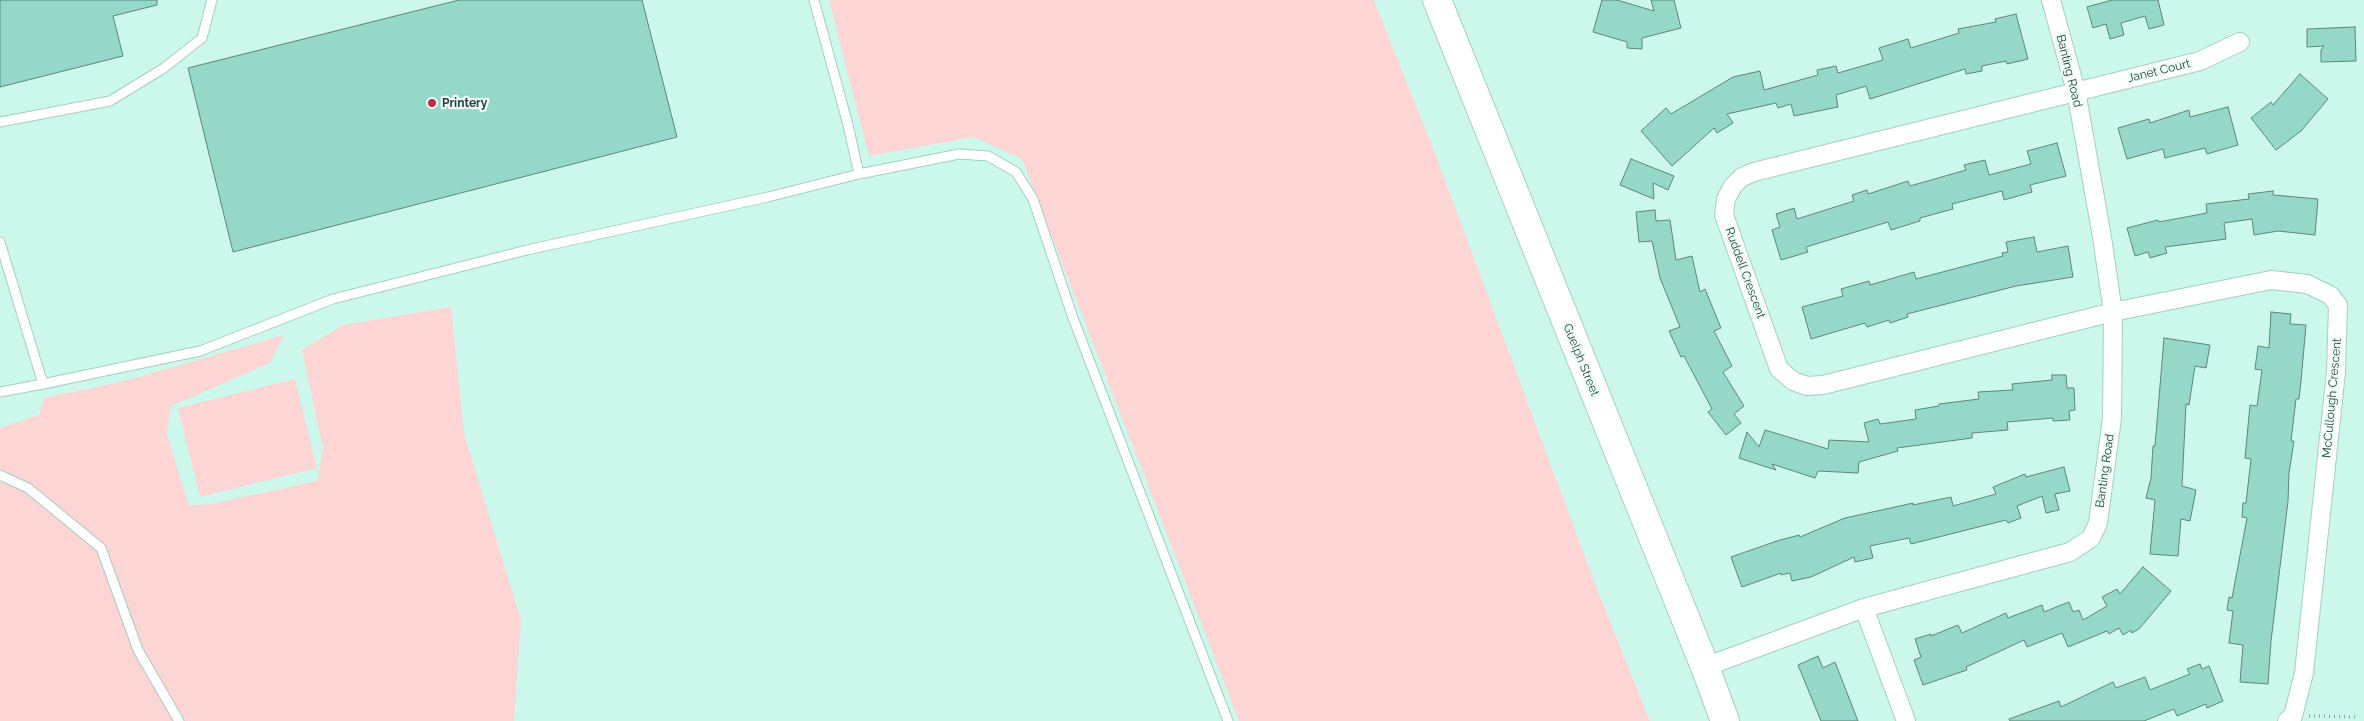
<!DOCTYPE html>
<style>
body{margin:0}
canvas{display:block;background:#ccf8ec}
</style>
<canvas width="2364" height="721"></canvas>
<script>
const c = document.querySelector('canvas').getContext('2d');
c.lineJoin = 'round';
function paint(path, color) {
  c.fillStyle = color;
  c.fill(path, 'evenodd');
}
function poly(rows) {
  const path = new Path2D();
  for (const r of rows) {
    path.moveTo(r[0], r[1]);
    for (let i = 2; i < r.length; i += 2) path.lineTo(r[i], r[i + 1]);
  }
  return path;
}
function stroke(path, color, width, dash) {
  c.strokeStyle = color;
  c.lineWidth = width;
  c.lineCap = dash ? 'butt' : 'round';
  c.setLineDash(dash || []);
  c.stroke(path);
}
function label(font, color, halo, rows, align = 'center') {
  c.font = font + ' Raleway,sans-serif';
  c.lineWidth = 4.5;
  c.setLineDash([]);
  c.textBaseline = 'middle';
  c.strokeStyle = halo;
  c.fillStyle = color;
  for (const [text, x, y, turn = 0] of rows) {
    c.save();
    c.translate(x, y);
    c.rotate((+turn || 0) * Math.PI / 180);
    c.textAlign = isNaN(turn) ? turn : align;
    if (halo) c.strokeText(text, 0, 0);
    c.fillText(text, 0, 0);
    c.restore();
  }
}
const green = poly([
 [829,0,1374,0,1435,153,1594,581,1650,721,1239,721,1022,159,974,137,869,156],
 [451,307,464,433,521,620,514,721,0,721,0,428,39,415,44,398,128,380,284,335,270,363,171,406,167,434,189,506,215,503,317,481,323,448,302,350,343,325],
 [295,379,317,468,200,497,178,408]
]);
const building = poly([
 [0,0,157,0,157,5,113,16,123,56,0,87,0,0],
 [459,0,642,0,677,137,233,252,188,68,459,0],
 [1602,0,1617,0,1654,11,1651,0,1674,0,1681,28,1642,38,1642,49,1627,48,1627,42,1593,32,1602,0],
 [2112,0,2158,0,2164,25,2149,29,2145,16,2121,23,2124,35,2110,39,2106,24,2093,28,2087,7,2112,0],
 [2016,14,2028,59,2007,64,2006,61,1982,66,1982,71,1966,74,1965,69,1870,99,1866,86,1836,95,1838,107,1794,116,1791,104,1778,108,1776,103,1727,114,1733,123,1717,133,1714,128,1672,166,1641,131,1666,108,1671,114,1733,77,1760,71,1764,90,1818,75,1817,70,1836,66,1838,73,1883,60,1879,48,1908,39,1911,48,1959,33,1958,29,1996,22,1995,19,2016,14],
 [2355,27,2356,61,2321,62,2321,50,2324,46,2307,47,2307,29,2355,27],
 [2300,74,2328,99,2301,131,2276,150,2251,118,2271,102,2273,105,2300,74],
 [2228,107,2238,145,2207,154,2205,148,2165,158,2163,149,2127,159,2118,128,2149,119,2150,123,2189,110,2190,117,2228,107],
 [2057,143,2066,176,2030,185,2032,192,2004,200,2002,191,1952,204,1953,209,1920,218,1920,221,1891,230,1888,222,1806,247,1808,252,1781,260,1772,230,1780,227,1776,214,1794,208,1797,219,1854,201,1852,195,1867,190,1868,194,1908,181,1910,186,1966,170,1964,165,1985,160,1989,175,2031,164,2027,151,2057,143],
 [1631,159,1674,176,1668,190,1653,183,1654,199,1620,185,1631,159],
 [2273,191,2273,195,2318,199,2315,235,2278,231,2254,235,2252,219,2224,223,2226,239,2165,247,2167,253,2150,258,2148,252,2135,256,2127,228,2158,220,2159,222,2207,213,2206,204,2249,199,2248,194,2273,191],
 [1655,210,1656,221,1670,220,1676,260,1692,256,1700,292,1705,289,1721,328,1714,331,1732,366,1723,372,1744,406,1734,414,1741,423,1726,435,1708,412,1712,409,1684,356,1681,357,1669,331,1680,327,1660,278,1652,241,1639,242,1636,212,1655,210],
 [2034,237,2037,252,2068,246,2073,277,2016,286,1907,314,1908,317,1890,323,1889,320,1867,327,1865,323,1811,339,1802,307,1843,296,1841,289,1869,281,1870,285,1914,272,1916,279,2003,256,2002,253,2008,252,2006,242,2034,237],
 [2271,312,2291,314,2290,324,2306,325,2301,381,2299,399,2296,399,2291,441,2294,441,2289,473,2288,501,2271,641,2268,684,2240,682,2243,645,2229,643,2233,611,2227,610,2229,597,2232,598,2247,518,2242,517,2243,503,2246,503,2251,459,2245,458,2250,405,2257,406,2262,370,2255,369,2258,346,2269,348,2271,312],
 [2164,338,2210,345,2206,368,2195,366,2189,405,2186,404,2182,486,2196,490,2190,521,2181,519,2178,556,2150,554,2155,500,2146,498,2151,478,2153,446,2155,446,2164,338],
 [2052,375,2066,375,2067,388,2074,388,2075,410,2069,411,2070,420,2053,421,2053,418,2007,422,2008,430,1972,433,1972,438,1897,448,1898,451,1859,462,1858,473,1818,471,1815,478,1772,464,1776,470,1739,458,1747,432,1759,447,1765,430,1828,449,1829,440,1869,442,1864,423,1878,419,1880,424,1916,419,1915,410,1939,406,1939,404,1979,399,1978,392,2013,390,2012,384,2052,380,2052,375],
 [2064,467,2070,491,2055,494,2059,510,2046,513,2042,496,2017,506,2021,518,2008,523,2006,520,1911,544,1909,538,1870,546,1873,558,1855,562,1854,557,1811,577,1792,581,1790,573,1781,575,1781,573,1742,587,1731,557,1777,541,1799,535,1800,537,1845,518,1886,509,1913,503,1913,505,1951,497,1953,506,1996,494,1993,487,2025,474,2026,477,2064,467],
 [2143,567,2171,591,2139,629,2132,633,2131,630,2123,635,2119,628,2109,634,2107,631,2068,647,2062,633,2027,647,2024,640,1966,667,1967,670,1923,685,1914,660,1921,657,1915,639,1931,634,1931,636,1958,625,1962,633,2006,613,2008,618,2042,605,2044,612,2069,602,2073,612,2079,610,2083,620,2107,606,2102,597,2117,589,2120,594,2143,567],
 [1818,656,1823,668,1835,662,1858,721,1821,721,1798,665,1818,656],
 [2200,664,2202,669,2209,666,2223,701,2207,708,2206,704,2177,716,2174,709,2144,721,2010,721,2009,719,2059,701,2061,707,2113,682,2116,688,2145,677,2150,690,2190,674,2187,669,2200,664]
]);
const path = poly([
 [2309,716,2357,717]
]);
const service = poly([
 [0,122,110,101,164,68,202,38,212,0],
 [859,174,959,154,988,156,1016,172,1033,199,1073,318,1228,721],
 [0,242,43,384,200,351,333,299,527,250,768,197,859,174,848,125,814,0],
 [0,392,43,384],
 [0,475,28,488,101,548,138,650,179,721]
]);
const minor = poly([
 [2240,42,2200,61,1754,172,1742,177,1733,186,1726,199,1724,215,1779,369,1793,381,1807,386,1823,385,2113,312,2271,280,2307,284,2330,295,2338,305,2336,372,2304,673,2293,716,2287,721],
 [1864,608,1906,721],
 [1705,667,1864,608,2070,552,2091,538,2098,523,2112,418,2113,312,2102,237,2076,91,2051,0]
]);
const primary = poly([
 [1437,0,1705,667,1725,721]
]);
const markers = [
 [432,103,5,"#bd2d45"]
];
const streetNames = [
 ["Banting Road",2069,71,76],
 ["Janet Court",2159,71,-14],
 ["Ruddell Crescent",1745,273,70],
 ["Guelph Street",1581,360,68],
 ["McCullough Crescent",2332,398,-85],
 ["Banting Road",2105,471,-82]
];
const poiNames = [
 ["Printery",442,103]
];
paint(green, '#fdd5d5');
paint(building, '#95d8c7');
stroke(building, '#5d867b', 1);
stroke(service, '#a3cec2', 11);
stroke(minor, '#a3cec2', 20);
stroke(primary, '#a3cec2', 30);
stroke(path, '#82a299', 3, [1, 4]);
stroke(service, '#fff', 9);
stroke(minor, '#fff', 18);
stroke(primary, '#fff', 28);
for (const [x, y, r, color] of markers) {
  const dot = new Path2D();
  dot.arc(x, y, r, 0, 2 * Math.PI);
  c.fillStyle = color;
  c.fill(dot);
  stroke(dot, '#eefffa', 2);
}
label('12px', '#2c3e39', '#eefffa', streetNames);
label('bold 12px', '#2c3e39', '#eefffa', poiNames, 'left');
</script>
